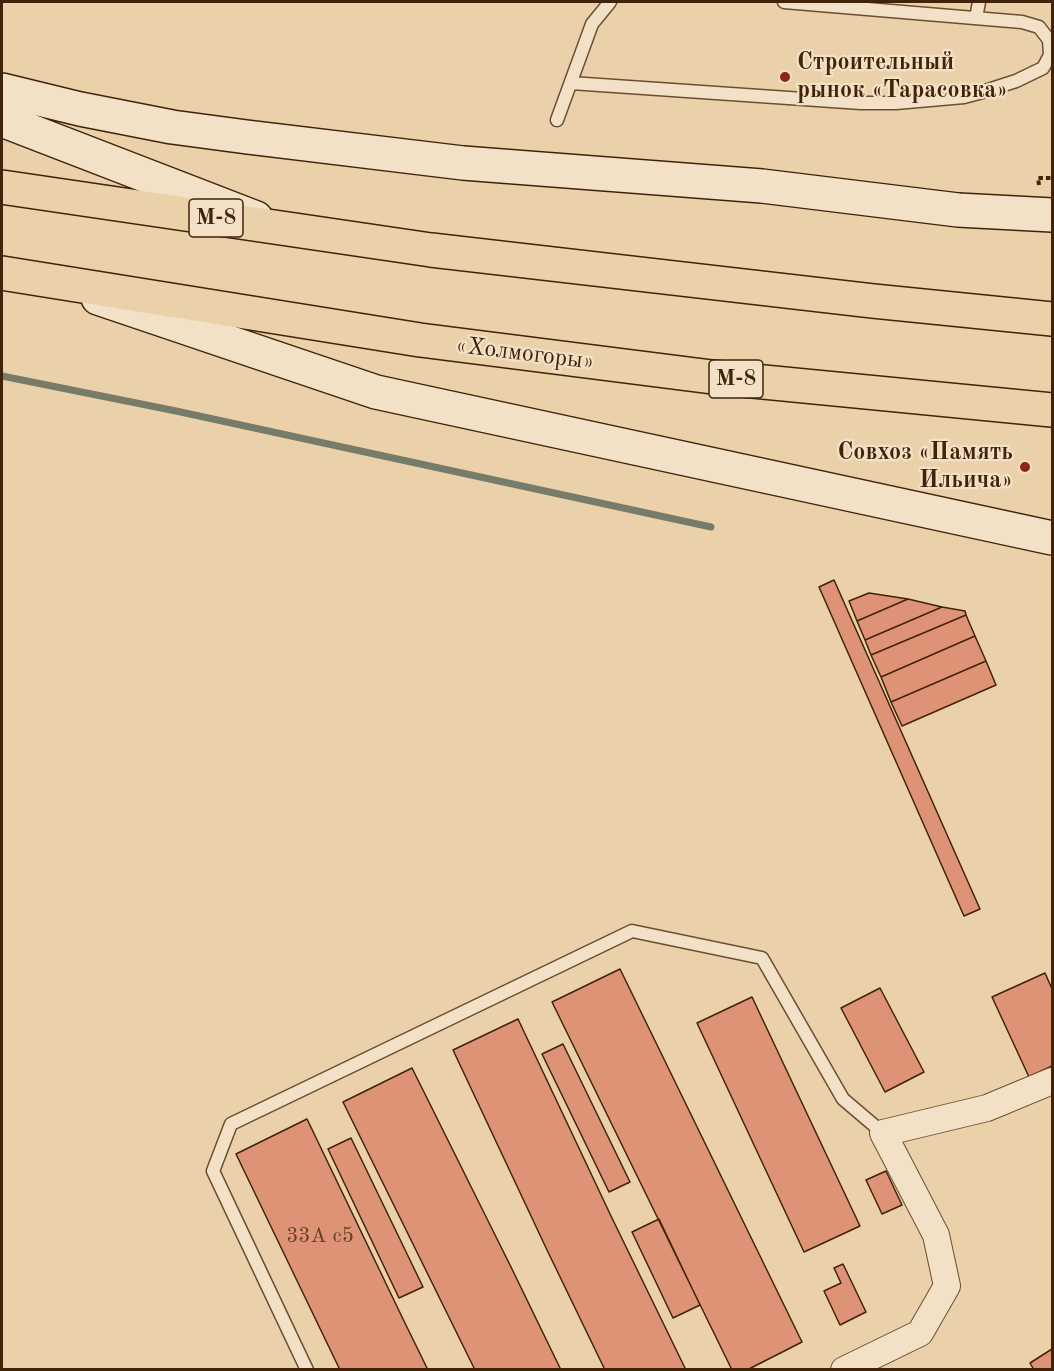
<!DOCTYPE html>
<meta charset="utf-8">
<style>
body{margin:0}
#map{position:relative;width:1054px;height:1371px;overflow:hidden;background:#ebd1a9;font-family:"Old Standard TT",serif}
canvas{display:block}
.frame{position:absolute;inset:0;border:3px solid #402309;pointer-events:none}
</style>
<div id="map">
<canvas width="1054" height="1371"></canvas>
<div class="frame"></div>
</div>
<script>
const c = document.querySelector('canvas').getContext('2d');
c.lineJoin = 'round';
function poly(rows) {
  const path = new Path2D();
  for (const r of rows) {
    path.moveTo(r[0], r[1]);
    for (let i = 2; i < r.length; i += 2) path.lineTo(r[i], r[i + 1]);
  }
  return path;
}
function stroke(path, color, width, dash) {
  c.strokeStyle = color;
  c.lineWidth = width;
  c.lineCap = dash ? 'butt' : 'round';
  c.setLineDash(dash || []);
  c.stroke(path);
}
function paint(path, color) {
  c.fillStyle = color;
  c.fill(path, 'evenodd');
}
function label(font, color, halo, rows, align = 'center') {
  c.font = font + ' "Old Standard TT",serif';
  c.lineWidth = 4.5;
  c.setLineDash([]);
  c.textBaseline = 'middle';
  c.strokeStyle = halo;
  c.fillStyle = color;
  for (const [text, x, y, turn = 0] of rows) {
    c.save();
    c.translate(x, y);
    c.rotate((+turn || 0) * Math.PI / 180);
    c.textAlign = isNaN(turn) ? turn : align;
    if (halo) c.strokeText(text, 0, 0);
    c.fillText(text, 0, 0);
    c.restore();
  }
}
const stream = poly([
 [2,376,176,411,711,527]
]);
const building = poly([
 [834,580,980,909,964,916,819,587,834,580],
 [869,593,908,599,857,621,849,601,869,593],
 [908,599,942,607,865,640,857,621,908,599],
 [942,607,965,611,966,615,871,655,865,640,942,607],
 [966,615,975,636,881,677,871,655,966,615],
 [975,636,986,661,891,702,881,677,975,636],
 [986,661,996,685,902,726,891,702,986,661],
 [620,969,802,1342,747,1370,732,1370,552,1002,620,969],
 [1045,973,1052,989,1052,1066,1029,1077,992,997,1045,973],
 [880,988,924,1072,885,1092,841,1008,880,988],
 [752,997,860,1226,804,1252,697,1023,752,997],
 [518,1019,611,1216,686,1370,605,1370,547,1250,453,1050,518,1019],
 [563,1044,630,1182,609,1192,542,1054,563,1044],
 [412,1068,511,1267,561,1370,475,1370,343,1102,412,1068],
 [307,1119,403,1319,428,1370,340,1370,236,1154,307,1119],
 [351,1138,423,1287,399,1298,328,1149,351,1138],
 [886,1171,902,1205,882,1214,866,1180,886,1171],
 [659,1219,700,1305,673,1318,632,1232,659,1219],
 [843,1264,866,1312,840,1325,824,1291,841,1283,834,1268,843,1264],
 [1052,1349,1052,1370,1034,1370,1030,1363,1052,1349]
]);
const path = poly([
 [1039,185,1038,178,1052,178]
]);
const service = poly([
 [976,18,979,2],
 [571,83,861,103,896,103,964,97,979,93,1016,81,1043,68,1050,55,1049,40,1039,27,1022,22,784,2],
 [557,120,592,24,610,2],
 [307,1370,213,1171,231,1124,632,931,762,958,843,1099,883,1133]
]);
const minor = poly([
 [844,1370,920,1333,947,1286,936,1235,883,1133,987,1108,1052,1081]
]);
const secondary = poly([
 [2,90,80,109,172,127,247,137,463,163,762,186,958,210,1052,215],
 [2,120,256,218],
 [98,298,376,392,1052,538]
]);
const trunk = poly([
 [2,187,431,250,873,301,1052,319],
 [2,273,420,340,712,377,1052,410]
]);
const markers = [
 [785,77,6,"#8f2418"],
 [1025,467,6,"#8f2418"]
];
const numberNames = [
 ["33А с5",320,1236]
];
const shields = [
 [216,218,54],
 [736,379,54]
];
const shieldNames = [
 ["М-8",216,218],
 ["М-8",736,379]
];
const poiNames = [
 ["Строительный",797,63],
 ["рынок «Тарасовка»",797,91],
 ["Совхоз «Память",1013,453,"right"],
 ["Ильича»",1013,481,"right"]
];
const streetNames = [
 ["«Холмогоры»",525,354,7]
];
stroke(stream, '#757c6a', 7);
paint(building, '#df9376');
stroke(building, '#402309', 1.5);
stroke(service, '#6b4e31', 15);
stroke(minor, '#6b4e31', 28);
stroke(secondary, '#402309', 36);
stroke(trunk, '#402309', 36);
stroke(path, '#402309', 4, [4.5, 3]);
stroke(service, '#f2e1c7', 12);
stroke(minor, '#f2e1c7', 26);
stroke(secondary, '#f2e1c7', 33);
stroke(trunk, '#ebd1a9', 33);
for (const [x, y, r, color] of markers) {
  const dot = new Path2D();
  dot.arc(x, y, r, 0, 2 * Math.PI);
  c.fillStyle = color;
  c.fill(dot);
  stroke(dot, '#f2e1c7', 2);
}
label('21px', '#683f24', null, numberNames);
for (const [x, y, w] of shields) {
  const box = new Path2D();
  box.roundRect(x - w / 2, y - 19, w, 38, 4.5);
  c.fillStyle = '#f2e1c7';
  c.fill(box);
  stroke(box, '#402309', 1.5);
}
label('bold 22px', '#402309', null, shieldNames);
label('bold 24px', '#402309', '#f2e1c7', poiNames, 'left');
label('24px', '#402309', '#f2e1c7', streetNames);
</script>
